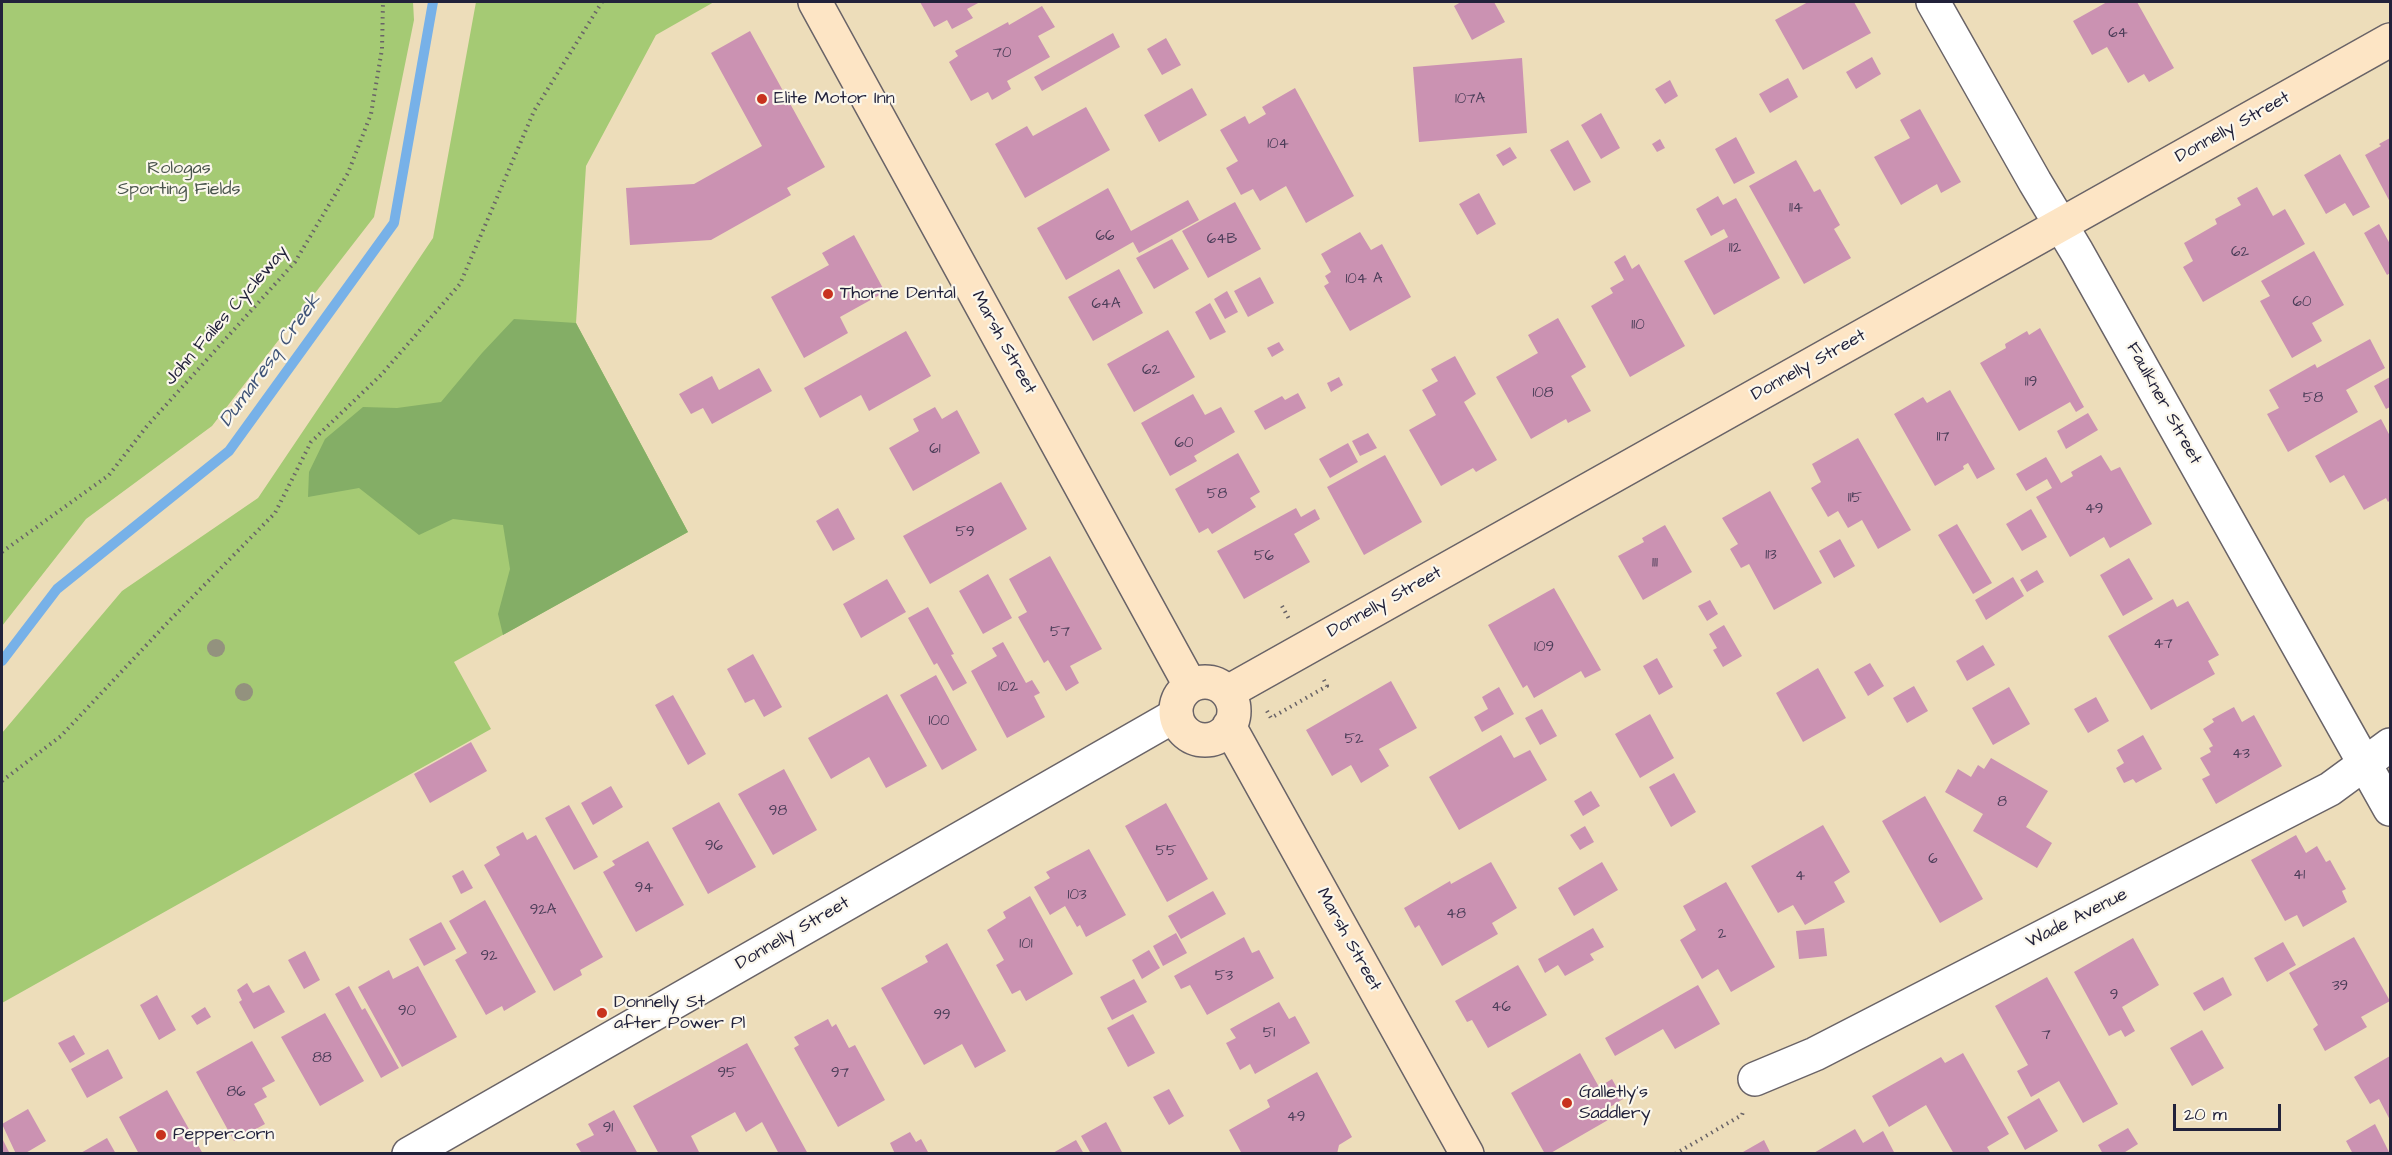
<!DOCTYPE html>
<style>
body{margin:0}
#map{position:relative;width:2392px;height:1155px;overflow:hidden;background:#edddba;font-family:"Architects Daughter",sans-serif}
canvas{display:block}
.frame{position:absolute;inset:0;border:3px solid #22223b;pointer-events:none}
.scale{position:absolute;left:2173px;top:1104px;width:108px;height:27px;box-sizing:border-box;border:3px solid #22223b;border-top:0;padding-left:8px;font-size:18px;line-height:21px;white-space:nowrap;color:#22223b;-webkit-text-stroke:4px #fbf7ec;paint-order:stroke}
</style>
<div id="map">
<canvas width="2392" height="1155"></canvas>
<div class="frame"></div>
<div class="scale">20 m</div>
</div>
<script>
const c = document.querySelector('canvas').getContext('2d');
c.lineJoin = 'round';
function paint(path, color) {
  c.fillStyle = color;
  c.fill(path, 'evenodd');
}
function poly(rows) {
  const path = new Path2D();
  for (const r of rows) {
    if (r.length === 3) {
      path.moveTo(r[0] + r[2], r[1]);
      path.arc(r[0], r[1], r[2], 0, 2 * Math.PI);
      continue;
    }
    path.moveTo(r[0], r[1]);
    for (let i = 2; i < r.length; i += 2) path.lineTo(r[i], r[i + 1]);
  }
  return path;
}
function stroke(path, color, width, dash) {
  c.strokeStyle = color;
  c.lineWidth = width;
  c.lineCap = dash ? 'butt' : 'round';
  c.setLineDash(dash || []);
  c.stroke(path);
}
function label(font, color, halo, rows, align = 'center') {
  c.font = font + ' "Architects Daughter",sans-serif';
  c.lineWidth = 4.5;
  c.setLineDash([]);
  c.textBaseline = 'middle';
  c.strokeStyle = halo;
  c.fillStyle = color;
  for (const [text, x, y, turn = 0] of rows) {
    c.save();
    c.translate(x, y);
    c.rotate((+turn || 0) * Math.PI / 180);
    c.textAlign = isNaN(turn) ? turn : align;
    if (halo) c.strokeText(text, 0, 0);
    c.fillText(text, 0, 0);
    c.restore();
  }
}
const green = poly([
 [2,2,413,2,414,20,374,217,212,426,86,519,2,626],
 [476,2,714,2,656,35,586,166,576,323,688,532,454,662,491,729,2,1003,2,733,122,591,258,498,433,238]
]);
const forest = poly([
 [514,319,576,323,688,532,503,635,498,614,510,569,503,525,453,519,419,535,359,488,308,497,309,472,325,439,363,407,397,408,441,402,482,353]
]);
const stream = poly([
 [2,661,57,589,229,451,394,223,433,2]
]);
const building = poly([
 [920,2,980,2,967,9,973,18,952,29,947,20,934,27],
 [1461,2,1494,2,1505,22,1472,40,1454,6],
 [1808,2,1854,2,1871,33,1803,70,1775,20],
 [2107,2,2137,2,2174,68,2149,82,2144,74,2128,83,2107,47,2092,55,2073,21],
 [1042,6,1055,27,1038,36,1050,57,1007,81,1011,89,992,100,988,92,971,101,949,62,958,56,955,51,1008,22,1009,25],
 [750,31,825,167,787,188,791,195,711,240,630,245,626,188,694,184,762,146,711,53],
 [1113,33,1120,47,1042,91,1034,77],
 [1166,38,1181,65,1162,75,1147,49],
 [1872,57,1881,74,1856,89,1846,72],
 [1522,58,1527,133,1419,142,1413,67],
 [1788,78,1798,97,1770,113,1759,94],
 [1670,80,1678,96,1665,104,1655,89],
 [1192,88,1207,115,1159,142,1144,115],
 [1295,88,1354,196,1306,223,1286,186,1260,201,1253,189,1241,195,1226,168,1238,161,1220,130,1245,116,1249,124,1266,114,1262,107],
 [1086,107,1110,150,1025,198,995,144,1027,126,1033,136],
 [1920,109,1961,182,1941,193,1937,184,1901,205,1874,157,1910,138,1900,120],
 [1601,113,1620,148,1601,159,1581,125],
 [1736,137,1755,173,1734,184,1715,149],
 [2390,138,2390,202,2365,155,2381,146,2379,144],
 [1660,139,1665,148,1657,152,1652,144],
 [1568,140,1591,182,1574,191,1550,150],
 [1510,147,1517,158,1503,166,1496,155],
 [2340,154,2370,207,2353,216,2345,203,2326,214,2304,175],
 [1796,160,1814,192,1820,189,1840,225,1834,229,1851,258,1804,284,1749,186],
 [2257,187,2273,216,2285,209,2305,244,2203,302,2183,267,2193,261,2184,243,2217,224,2215,219,2241,205,2237,198],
 [1108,188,1131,231,1188,200,1199,220,1139,253,1133,242,1066,280,1037,228],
 [1479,193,1496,224,1477,235,1459,204],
 [1718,196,1723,205,1736,198,1780,278,1714,315,1684,261,1728,237,1724,229,1711,236,1696,209],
 [1235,202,1261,249,1208,278,1182,231],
 [2379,224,2390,244,2390,273,2387,275,2364,233],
 [1360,232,1371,250,1382,244,1411,297,1350,331,1324,286,1329,283,1325,276,1331,272,1321,254],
 [854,235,885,292,840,317,848,333,804,358,771,297,829,265,822,253],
 [1172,239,1189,269,1154,289,1136,258],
 [2314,251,2344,305,2312,323,2322,341,2292,358,2260,301,2270,296,2261,281],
 [1625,255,1632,269,1639,264,1685,346,1630,377,1591,306,1613,293,1610,288,1624,280,1614,262],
 [1119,269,1143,313,1093,341,1068,297],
 [1260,277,1274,303,1248,317,1234,291],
 [1227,291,1238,312,1225,319,1214,299],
 [1210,303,1226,332,1210,340,1195,312],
 [1558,318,1586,367,1571,376,1591,411,1568,423,1566,419,1531,439,1496,377,1538,353,1528,335],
 [2040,328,2084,407,2076,412,2070,402,2019,431,1980,363,2006,348,2005,344,2027,331,2029,335],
 [1168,330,1195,377,1134,412,1107,364],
 [906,331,931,376,869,411,861,395,820,418,804,388],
 [2370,339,2385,368,2346,390,2358,412,2288,452,2267,414,2279,408,2269,390,2315,364,2317,368],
 [1279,342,1284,350,1272,357,1267,348],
 [1455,356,1476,394,1464,402,1497,460,1476,472,1473,468,1441,486,1409,430,1436,415,1422,390,1438,381,1431,369],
 [759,368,772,391,712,424,703,408,691,414,679,394,712,376,719,390],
 [1339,377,1343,385,1331,392,1327,383],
 [2390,377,2390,407,2386,409,2374,386],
 [1950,390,1995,469,1977,479,1968,463,1963,466,1964,469,1935,486,1894,414,1923,397,1927,403],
 [1298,393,1306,408,1265,430,1254,411,1282,396,1285,400],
 [1193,394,1205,415,1221,407,1235,432,1194,456,1197,461,1170,476,1141,423],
 [935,407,942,419,957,410,980,453,913,491,889,448,919,431,913,419],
 [2088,413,2098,430,2066,449,2057,431],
 [2381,419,2390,436,2390,500,2388,502,2386,498,2364,510,2344,475,2330,483,2315,456],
 [1368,433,1377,448,1360,456,1352,441],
 [1858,438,1911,530,1878,549,1862,520,1848,528,1838,511,1828,517,1811,488,1821,482,1812,464],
 [1348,443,1358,462,1330,478,1319,459],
 [1238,453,1260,492,1250,498,1256,507,1212,534,1208,528,1199,533,1175,489],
 [1385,455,1422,522,1364,555,1327,487],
 [2101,455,2111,471,2120,467,2152,524,2110,548,2104,537,2070,557,2036,497,2052,488,2047,479,2026,491,2016,474,2046,457,2061,483,2073,476,2071,472],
 [1001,482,1027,529,930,584,903,536],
 [1770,491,1822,583,1774,610,1749,564,1741,568,1730,549,1738,544,1722,518],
 [838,508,855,539,833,551,816,521],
 [1296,508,1301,517,1315,509,1320,519,1294,534,1310,562,1244,599,1217,551],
 [2031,509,2047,537,2022,551,2006,524],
 [1957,524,1992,583,1973,594,1938,535],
 [1665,525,1692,572,1643,600,1618,556,1644,542,1642,538],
 [1840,539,1855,566,1834,578,1819,551],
 [1050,556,1102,649,1070,666,1079,683,1066,691,1048,660,1044,663,1018,617,1027,612,1009,579],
 [2129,558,2153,599,2123,616,2100,575],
 [2037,570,2044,582,2027,592,2020,580],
 [988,574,1012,618,983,634,959,591],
 [2013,577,2024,596,1986,620,1975,600],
 [887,579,906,612,861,638,843,604],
 [1554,588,1601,670,1585,678,1581,671,1534,698,1527,685,1523,688,1488,625],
 [2173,599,2177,607,2188,601,2219,655,2208,661,2215,674,2151,710,2108,636],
 [1710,600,1718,614,1707,621,1698,606],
 [928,607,954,654,951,655,967,683,953,691,937,663,934,665,908,618],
 [1724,625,1742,656,1723,667,1713,650,1717,648,1709,634],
 [1003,642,1026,683,1032,680,1040,693,1034,696,1045,717,1007,738,971,671,997,656,992,648],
 [1983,645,1995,665,1967,681,1956,661],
 [753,654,782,707,764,717,754,699,745,703,727,669],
 [1657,658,1673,687,1659,695,1643,666],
 [1870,663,1884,686,1868,696,1854,672],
 [1818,668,1846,718,1803,742,1776,693],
 [936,675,977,750,942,770,900,695],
 [1391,681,1417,728,1379,749,1389,766,1361,783,1351,765,1332,776,1306,730],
 [1914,686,1928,711,1907,723,1893,698],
 [1499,687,1514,714,1482,732,1474,717,1488,709,1482,697],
 [2009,687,2030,724,1993,745,1972,708],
 [887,694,927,766,886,788,869,757,831,779,808,738],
 [673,695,706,754,688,765,655,705],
 [2096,697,2109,721,2088,733,2074,709],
 [2234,707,2242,722,2254,715,2282,766,2216,804,2202,779,2210,775,2200,758,2211,752,2209,748,2213,746,2203,729,2214,722,2212,719],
 [1542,709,1557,736,1540,745,1525,718],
 [1650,714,1674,758,1640,778,1615,734],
 [1501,735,1514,758,1530,750,1547,780,1459,830,1429,777],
 [2143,735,2162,769,2136,783,2133,779,2124,783,2116,768,2124,763,2117,750],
 [471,742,487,771,430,803,414,774],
 [1991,758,2048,791,2026,827,2052,843,2037,868,1973,831,1983,814,1945,792,1958,769,1971,777,1978,765,1984,769],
 [784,769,817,830,773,855,738,794],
 [1674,773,1696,812,1671,827,1649,787],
 [611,786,623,807,593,825,581,803],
 [1591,791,1600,806,1583,816,1574,801],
 [1925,796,1983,899,1940,923,1882,821],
 [719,802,756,867,708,894,672,828],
 [1166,803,1208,879,1167,902,1125,826],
 [569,805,598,857,574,870,545,818],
 [1823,825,1850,872,1834,882,1845,902,1805,925,1793,905,1778,913,1751,866],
 [1585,826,1594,842,1580,850,1570,835],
 [523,832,527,840,536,835,603,957,580,970,582,975,554,991,484,865,500,855,496,847],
 [2296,835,2306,853,2317,846,2326,862,2330,860,2346,889,2342,891,2347,902,2303,927,2297,915,2285,921,2251,860],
 [648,841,684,905,636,932,603,872,615,865,612,861],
 [1089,849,1126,915,1086,937,1080,925,1077,927,1065,906,1050,915,1034,887,1050,878,1046,872],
 [1491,862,1517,908,1492,923,1498,934,1442,966,1419,925,1415,928,1404,908,1450,881,1451,884],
 [1602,862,1618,890,1574,916,1558,888],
 [463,870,473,888,461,894,452,876],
 [1726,882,1775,967,1731,992,1718,969,1702,979,1680,940,1696,930,1683,906],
 [1213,891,1226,914,1181,939,1168,916],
 [1030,896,1073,974,1026,1001,1020,990,1012,994,996,965,1004,960,987,930,1006,918,1003,912],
 [485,900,536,992,504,1011,502,1006,486,1015,455,960,467,953,449,921],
 [441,922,456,949,424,966,409,939],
 [1593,928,1604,947,1590,954,1594,960,1565,976,1558,965,1545,973,1538,959],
 [1824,928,1827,956,1799,959,1796,931],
 [1176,933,1187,953,1163,966,1153,946],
 [1244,937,1252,953,1259,950,1274,978,1207,1015,1190,985,1181,989,1174,976],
 [2354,937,2390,1001,2361,1017,2367,1027,2325,1051,2313,1029,2318,1025,2289,973],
 [2133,938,2159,985,2122,1007,2135,1031,2125,1037,2121,1030,2109,1036,2074,972],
 [2283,942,2296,965,2267,982,2254,958],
 [947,943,1006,1051,975,1068,962,1044,924,1065,881,988,928,962,925,956],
 [1149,950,1160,968,1142,979,1132,960],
 [305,951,320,980,304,989,288,960],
 [1518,965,1547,1015,1488,1048,1472,1020,1467,1022,1455,1001],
 [418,966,457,1037,402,1067,358,987,389,970,393,979],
 [2047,977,2118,1104,2083,1123,2059,1081,2031,1097,2017,1071,2028,1065,1995,1006],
 [2223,977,2232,995,2204,1011,2193,993],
 [1134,979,1147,1002,1112,1020,1100,997],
 [247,983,253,993,269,985,285,1012,254,1029,239,1002,242,1000,237,990],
 [1698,985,1720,1024,1675,1049,1663,1029,1615,1056,1605,1038],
 [349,986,362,1010,365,1008,399,1068,381,1078,335,994],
 [157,995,176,1030,159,1040,140,1005],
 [1279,1002,1289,1019,1295,1016,1310,1043,1255,1074,1250,1064,1240,1070,1226,1043,1236,1038,1230,1029],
 [205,1007,211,1017,197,1025,191,1016],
 [325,1013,364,1081,320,1106,281,1037],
 [1133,1014,1155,1053,1128,1067,1107,1028],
 [828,1019,832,1027,836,1024,849,1048,855,1045,885,1100,838,1127,794,1048,799,1045,794,1037],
 [2202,1030,2224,1068,2192,1086,2170,1048],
 [74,1035,85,1054,70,1063,58,1043],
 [252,1041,275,1081,262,1088,267,1097,254,1104,265,1124,234,1141,196,1072],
 [747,1043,808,1154,779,1154,762,1122,746,1132,735,1112,691,1136,700,1154,659,1154,633,1106],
 [108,1049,123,1078,87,1098,71,1069],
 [1580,1053,1599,1087,1612,1079,1623,1099,1610,1107,1615,1116,1549,1154,1545,1154,1511,1093],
 [1963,1053,2009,1134,1987,1147,1991,1154,1954,1154,1926,1105,1889,1127,1872,1096,1941,1057,1945,1063],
 [2390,1056,2390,1120,2379,1099,2370,1104,2354,1077],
 [1317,1072,1352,1137,1339,1145,1337,1154,1242,1154,1229,1130,1270,1107,1267,1100],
 [1169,1089,1184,1116,1169,1125,1153,1097],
 [167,1090,203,1154,139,1154,119,1117],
 [2039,1098,2058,1131,2025,1150,2007,1117],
 [28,1109,46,1141,24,1154,16,1154,2,1124],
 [614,1110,638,1154,582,1154,576,1144,594,1135,588,1124],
 [1106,1122,1123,1154,1091,1154,1081,1136],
 [2375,1124,2390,1154,2353,1154,2346,1141],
 [2128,1128,2138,1144,2122,1154,2103,1154,2098,1145],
 [1855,1129,1863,1143,1883,1131,1895,1154,1812,1154],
 [910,1132,916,1142,921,1139,929,1154,895,1154,890,1143],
 [2,1138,10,1154,2,1154],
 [107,1138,116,1154,79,1154],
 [1076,1140,1084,1154,1051,1154],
 [1764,1140,1771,1154,1744,1154,1743,1152]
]);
const path = poly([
 [2,552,109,475,147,426,295,262,348,173,371,114,382,49,383,2],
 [1282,606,1289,619],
 [1267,711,1271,718,1327,686,1323,678],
 [2,781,61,736,170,620,275,513,311,442,381,375,460,284,534,111,602,2],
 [1675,1154,1742,1115,1743,1112]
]);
const street = poly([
 [1933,2,2035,182,2077,252,2390,809],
 [1755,1079,1815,1054,2330,789,2390,745],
 [409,1154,1176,715]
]);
const secondary = poly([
 [815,2,1190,685],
 [1205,711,29],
 [1228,692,2390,40],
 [1229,726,1467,1154]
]);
const trees = [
 [216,648],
 [244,692]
];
const markers = [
 [762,99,6,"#c8321e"],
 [828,294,6,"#c8321e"],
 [602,1013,6,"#c8321e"],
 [1567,1103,6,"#c8321e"],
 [161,1135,6,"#c8321e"]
];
const numberNames = [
 ["64",2118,34],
 ["70",1002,54],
 ["107A",1470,100],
 ["104",1278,145],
 ["114",1796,209],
 ["66",1105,237],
 ["64B",1222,240],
 ["112",1735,249],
 ["62",2240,253],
 ["104 A",1364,280],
 ["60",2302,303],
 ["64A",1106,305],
 ["110",1638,326],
 ["62",1151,371],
 ["119",2031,383],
 ["108",1543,394],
 ["58",2313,399],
 ["117",1943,438],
 ["60",1184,444],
 ["61",935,450],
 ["58",1217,495],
 ["115",1855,499],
 ["49",2094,510],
 ["59",965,533],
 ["113",1771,556],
 ["56",1264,557],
 ["111",1655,564],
 ["57",1060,633],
 ["47",2163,645],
 ["109",1544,648],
 ["102",1008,688],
 ["100",939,722],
 ["52",1354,740],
 ["43",2241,755],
 ["8",2002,803],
 ["98",778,812],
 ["96",714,847],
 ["55",1166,852],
 ["6",1933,860],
 ["41",2299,876],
 ["4",1800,877],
 ["94",644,889],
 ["103",1077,896],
 ["92A",543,911],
 ["48",1456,915],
 ["2",1722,935],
 ["101",1026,945],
 ["92",489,957],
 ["53",1224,977],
 ["39",2340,987],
 ["9",2114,996],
 ["46",1501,1008],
 ["90",407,1012],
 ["99",942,1016],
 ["51",1269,1034],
 ["7",2046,1036],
 ["88",322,1059],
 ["95",727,1074],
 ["97",840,1074],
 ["86",236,1093],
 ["49",1296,1118],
 ["91",608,1129]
];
const poiNames = [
 ["Elite Motor Inn",774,99],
 ["Thorne Dental",840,294],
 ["Donnelly St",614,1003],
 ["after Power Pl",614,1024],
 ["Galletly's",1579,1093],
 ["Saddlery",1579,1114],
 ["Peppercorn",173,1135]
];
const streetNames = [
 ["Donnelly Street",2233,128,-29],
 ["John Failes Cycleway",227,316,-49],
 ["Marsh Street",1003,343,61],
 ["Donnelly Street",1809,366,-29],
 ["Faulkner Street",2163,404,61],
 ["Donnelly Street",1385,603,-29],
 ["Wade Avenue",2077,919,-27],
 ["Donnelly Street",793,934,-30],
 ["Marsh Street",1348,940,61]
];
const parkNames = [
 ["Rologas",179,169],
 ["Sporting Fields",179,190]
];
const waterNames = [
 ["Dumaresq Creek",271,361,-54]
];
paint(green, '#a5ca74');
paint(forest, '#84ae66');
stroke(stream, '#77b1e8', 10);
paint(building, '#cb92b2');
stroke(street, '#696367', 36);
stroke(secondary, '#696367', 36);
stroke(path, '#696367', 4, [1.5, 4.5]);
stroke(street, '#fff', 33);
stroke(secondary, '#fde5c5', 33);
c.fillStyle = '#93927e';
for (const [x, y] of trees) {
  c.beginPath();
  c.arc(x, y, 9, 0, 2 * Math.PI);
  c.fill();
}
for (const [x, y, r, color] of markers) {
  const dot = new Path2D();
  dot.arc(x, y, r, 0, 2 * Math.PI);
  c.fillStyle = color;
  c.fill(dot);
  stroke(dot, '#fbf7ec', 2);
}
label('15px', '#4c3e59', null, numberNames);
label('18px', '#22223b', '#fbf7ec', poiNames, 'left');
label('18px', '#22223b', '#fbf7ec', streetNames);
label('18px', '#49544c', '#fbf7ec', parkNames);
label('italic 20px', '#405478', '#fbf7ec', waterNames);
</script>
